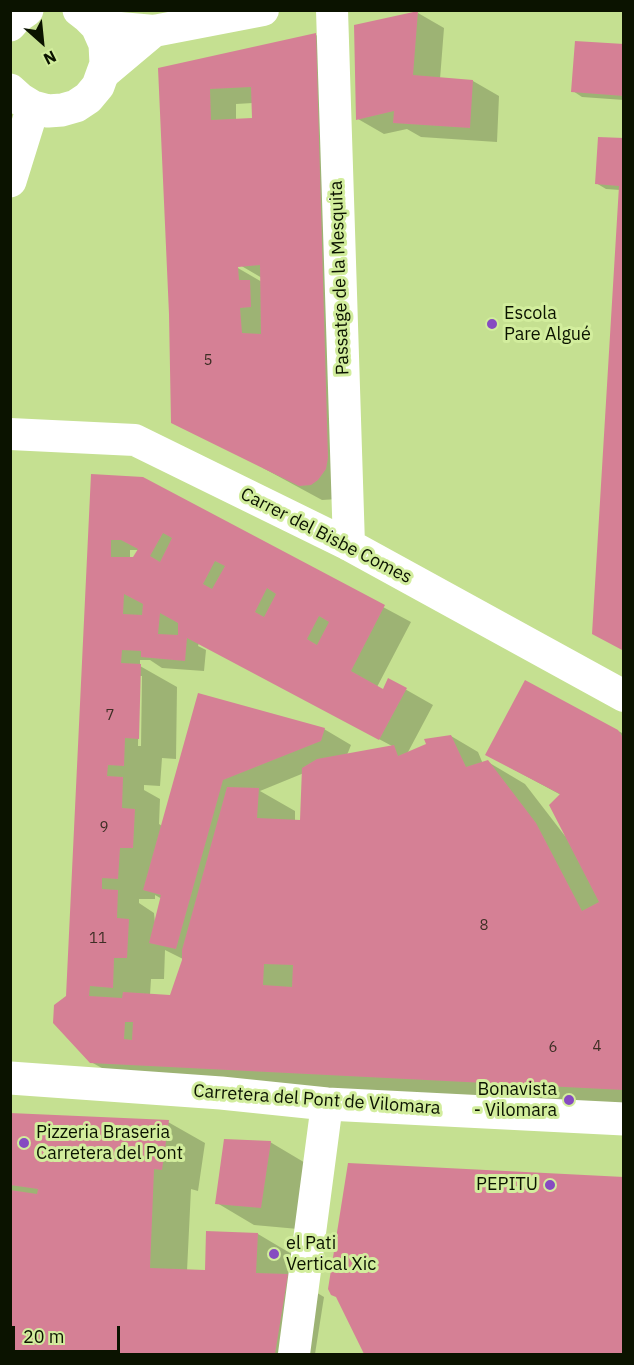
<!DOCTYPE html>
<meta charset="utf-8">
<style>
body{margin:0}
#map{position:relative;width:634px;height:1365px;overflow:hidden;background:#c5e091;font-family:"IBM Plex Sans",sans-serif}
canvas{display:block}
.frame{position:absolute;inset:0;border:12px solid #0b1300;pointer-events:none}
.north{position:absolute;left:12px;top:12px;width:60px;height:60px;-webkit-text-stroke:4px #d2ed9d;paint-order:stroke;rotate:153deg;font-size:16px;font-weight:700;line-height:24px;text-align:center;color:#0b1300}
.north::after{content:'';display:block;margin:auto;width:21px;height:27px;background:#0b1300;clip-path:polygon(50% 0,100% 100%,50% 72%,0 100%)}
.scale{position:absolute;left:12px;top:1326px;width:108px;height:27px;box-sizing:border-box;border:3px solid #0b1300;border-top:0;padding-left:8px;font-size:18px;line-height:21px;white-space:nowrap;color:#0b1300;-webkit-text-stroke:4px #d2ed9d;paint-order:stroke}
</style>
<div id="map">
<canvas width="634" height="1365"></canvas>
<div class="frame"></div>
<div class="north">N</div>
<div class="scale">20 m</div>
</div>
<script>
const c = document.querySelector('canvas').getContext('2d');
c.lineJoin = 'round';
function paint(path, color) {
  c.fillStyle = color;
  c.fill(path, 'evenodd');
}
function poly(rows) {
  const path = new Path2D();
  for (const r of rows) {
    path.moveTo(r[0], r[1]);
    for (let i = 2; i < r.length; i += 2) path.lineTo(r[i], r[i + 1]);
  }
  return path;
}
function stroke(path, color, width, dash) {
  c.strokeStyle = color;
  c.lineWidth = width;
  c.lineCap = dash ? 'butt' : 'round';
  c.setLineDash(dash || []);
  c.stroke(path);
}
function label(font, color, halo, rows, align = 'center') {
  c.font = font + ' "IBM Plex Sans",sans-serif';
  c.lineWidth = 6;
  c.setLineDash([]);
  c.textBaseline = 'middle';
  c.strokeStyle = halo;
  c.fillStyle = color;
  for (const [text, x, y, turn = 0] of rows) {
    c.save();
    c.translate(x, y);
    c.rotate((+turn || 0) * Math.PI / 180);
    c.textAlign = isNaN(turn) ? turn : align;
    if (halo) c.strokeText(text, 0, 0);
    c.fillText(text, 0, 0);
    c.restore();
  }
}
const shadow = poly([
 [418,13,444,28,440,79,473,81,499,96,497,142,421,137,407,129,384,134,358,119],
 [316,35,342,50,338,499,322,500,263,468,170,313,159,69],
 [253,103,253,119,236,120,236,104],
 [233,261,262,278,262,282,231,264],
 [624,45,624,100,582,97,573,91],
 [624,140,620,190,606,189,596,183],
 [142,478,411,622,377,687,384,691,389,680,433,705,407,754,451,736,478,752,483,764,488,762,525,784,565,836,561,795,487,755,526,682,624,734,624,1109,129,1083,91,1062,67,997,90,536],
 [130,550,138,550,134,558,130,558],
 [199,643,216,652,392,746,347,755,351,745,324,729,199,695,162,826,159,824,160,799,144,790,144,785,160,786,162,758,176,759,177,687,140,666,140,660,150,660,162,668,204,671,206,650,198,646],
 [139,676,142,676,141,746,138,746],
 [304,773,301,822,295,821,295,811,260,791],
 [155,895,162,899,155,923,154,913,139,903,139,899,155,899],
 [165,950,183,959,171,996,150,995,151,979,164,979],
 [10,1114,168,1122,205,1143,198,1191,191,1189,187,1271,206,1272,258,1234,295,1256,294,1279,324,1297,315,1354,10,1354],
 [270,1142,307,1164,298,1229,254,1225,217,1203],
 [624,1179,624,1354,365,1354,338,1298]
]);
const building = poly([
 [418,11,413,75,473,80,470,128,393,123,394,111,356,120,354,25],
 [316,33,328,458,326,469,318,480,311,485,299,486,171,423,169,314,158,68],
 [251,87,252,118,211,120,210,89],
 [260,265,261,334,242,333,240,308,251,307,250,280,239,280,238,267],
 [575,41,624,44,624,96,571,92],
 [598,137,624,138,624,651,592,634,619,186,595,184],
 [91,474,143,477,385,605,351,671,383,689,388,678,407,688,379,740,187,638,185,661,141,657,141,651,122,650,121,663,141,664,139,739,125,738,124,766,108,765,107,776,123,777,122,808,135,809,133,848,120,848,118,879,102,878,102,889,118,890,117,918,129,919,127,958,114,958,113,988,90,986,89,996,122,998,123,992,170,995,182,960,182,950,227,787,259,788,257,818,300,820,302,768,317,759,394,745,398,756,426,744,424,739,451,735,466,767,488,760,536,823,582,911,599,902,549,805,560,794,485,755,525,680,618,730,624,739,624,1090,90,1063,53,1023,54,1005,66,996],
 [163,533,172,538,160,562,150,556],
 [111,540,121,540,138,549,133,557,111,557],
 [215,561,225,566,212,589,203,584],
 [267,588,276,594,264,617,255,612],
 [124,594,143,604,142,615,123,614],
 [160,613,178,623,178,635,158,634],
 [319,616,329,622,317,645,307,639],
 [264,964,293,965,292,987,263,985],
 [125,1022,133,1022,132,1040,124,1039],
 [198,693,325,728,321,741,223,780,176,949,149,943,161,895,143,890],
 [10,1113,169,1120,162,1170,154,1169,150,1268,205,1270,206,1231,258,1233,256,1273,288,1274,275,1354,10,1354,10,1190,37,1194,38,1189,10,1185],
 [224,1139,271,1141,261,1208,215,1204],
 [348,1163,624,1177,624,1354,364,1354,336,1297,331,1295,328,1289]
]);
const street = poly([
 [332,10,349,545],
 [97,26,154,31,263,10],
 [104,73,154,31],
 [10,434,135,440,349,545,624,696],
 [294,1354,327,1104]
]);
const secondary = poly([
 [10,25,17,17,27,10],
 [10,90,20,99,33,107,48,111,62,110,76,106,88,98,98,86,106,64,105,44,97,26,88,17,79,10],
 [10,181,33,107],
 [10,1078,221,1093,327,1104,624,1119]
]);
const markers = [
 [492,324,6,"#864bc1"],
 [569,1100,6,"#864bc1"],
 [24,1143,6,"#864bc1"],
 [550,1185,6,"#864bc1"],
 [274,1254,6,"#864bc1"]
];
const numberNames = [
 ["5",208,361],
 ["7",110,716],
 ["9",104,828],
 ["8",484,926],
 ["11",98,939],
 ["4",597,1047],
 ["6",553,1048]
];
const streetNames = [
 ["Passatge de la Mesquita",340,278,-92],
 ["Carrer del Bisbe Comes",326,536,27],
 ["Carretera del Pont de Vilomara",317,1100,4]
];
const poiNames = [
 ["Escola",504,314],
 ["Pare Algué",504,335],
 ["Bonavista",557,1090,"right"],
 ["- Vilomara",557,1111,"right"],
 ["Pizzeria Braseria",36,1133],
 ["Carretera del Pont",36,1154],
 ["PEPITU",538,1185,"right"],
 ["el Pati",286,1244],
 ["Vertical Xic",286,1265]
];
paint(shadow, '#0003');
paint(building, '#d58095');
stroke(street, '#fff', 32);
stroke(secondary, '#fff', 33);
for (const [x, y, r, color] of markers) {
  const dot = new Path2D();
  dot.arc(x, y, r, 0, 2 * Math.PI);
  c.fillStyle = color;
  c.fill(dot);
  stroke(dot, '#d2ed9d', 2);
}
label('15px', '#3e2e25', null, numberNames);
label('18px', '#0b1300', '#d2ed9d', streetNames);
label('18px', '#0b1300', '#d2ed9d', poiNames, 'left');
</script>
